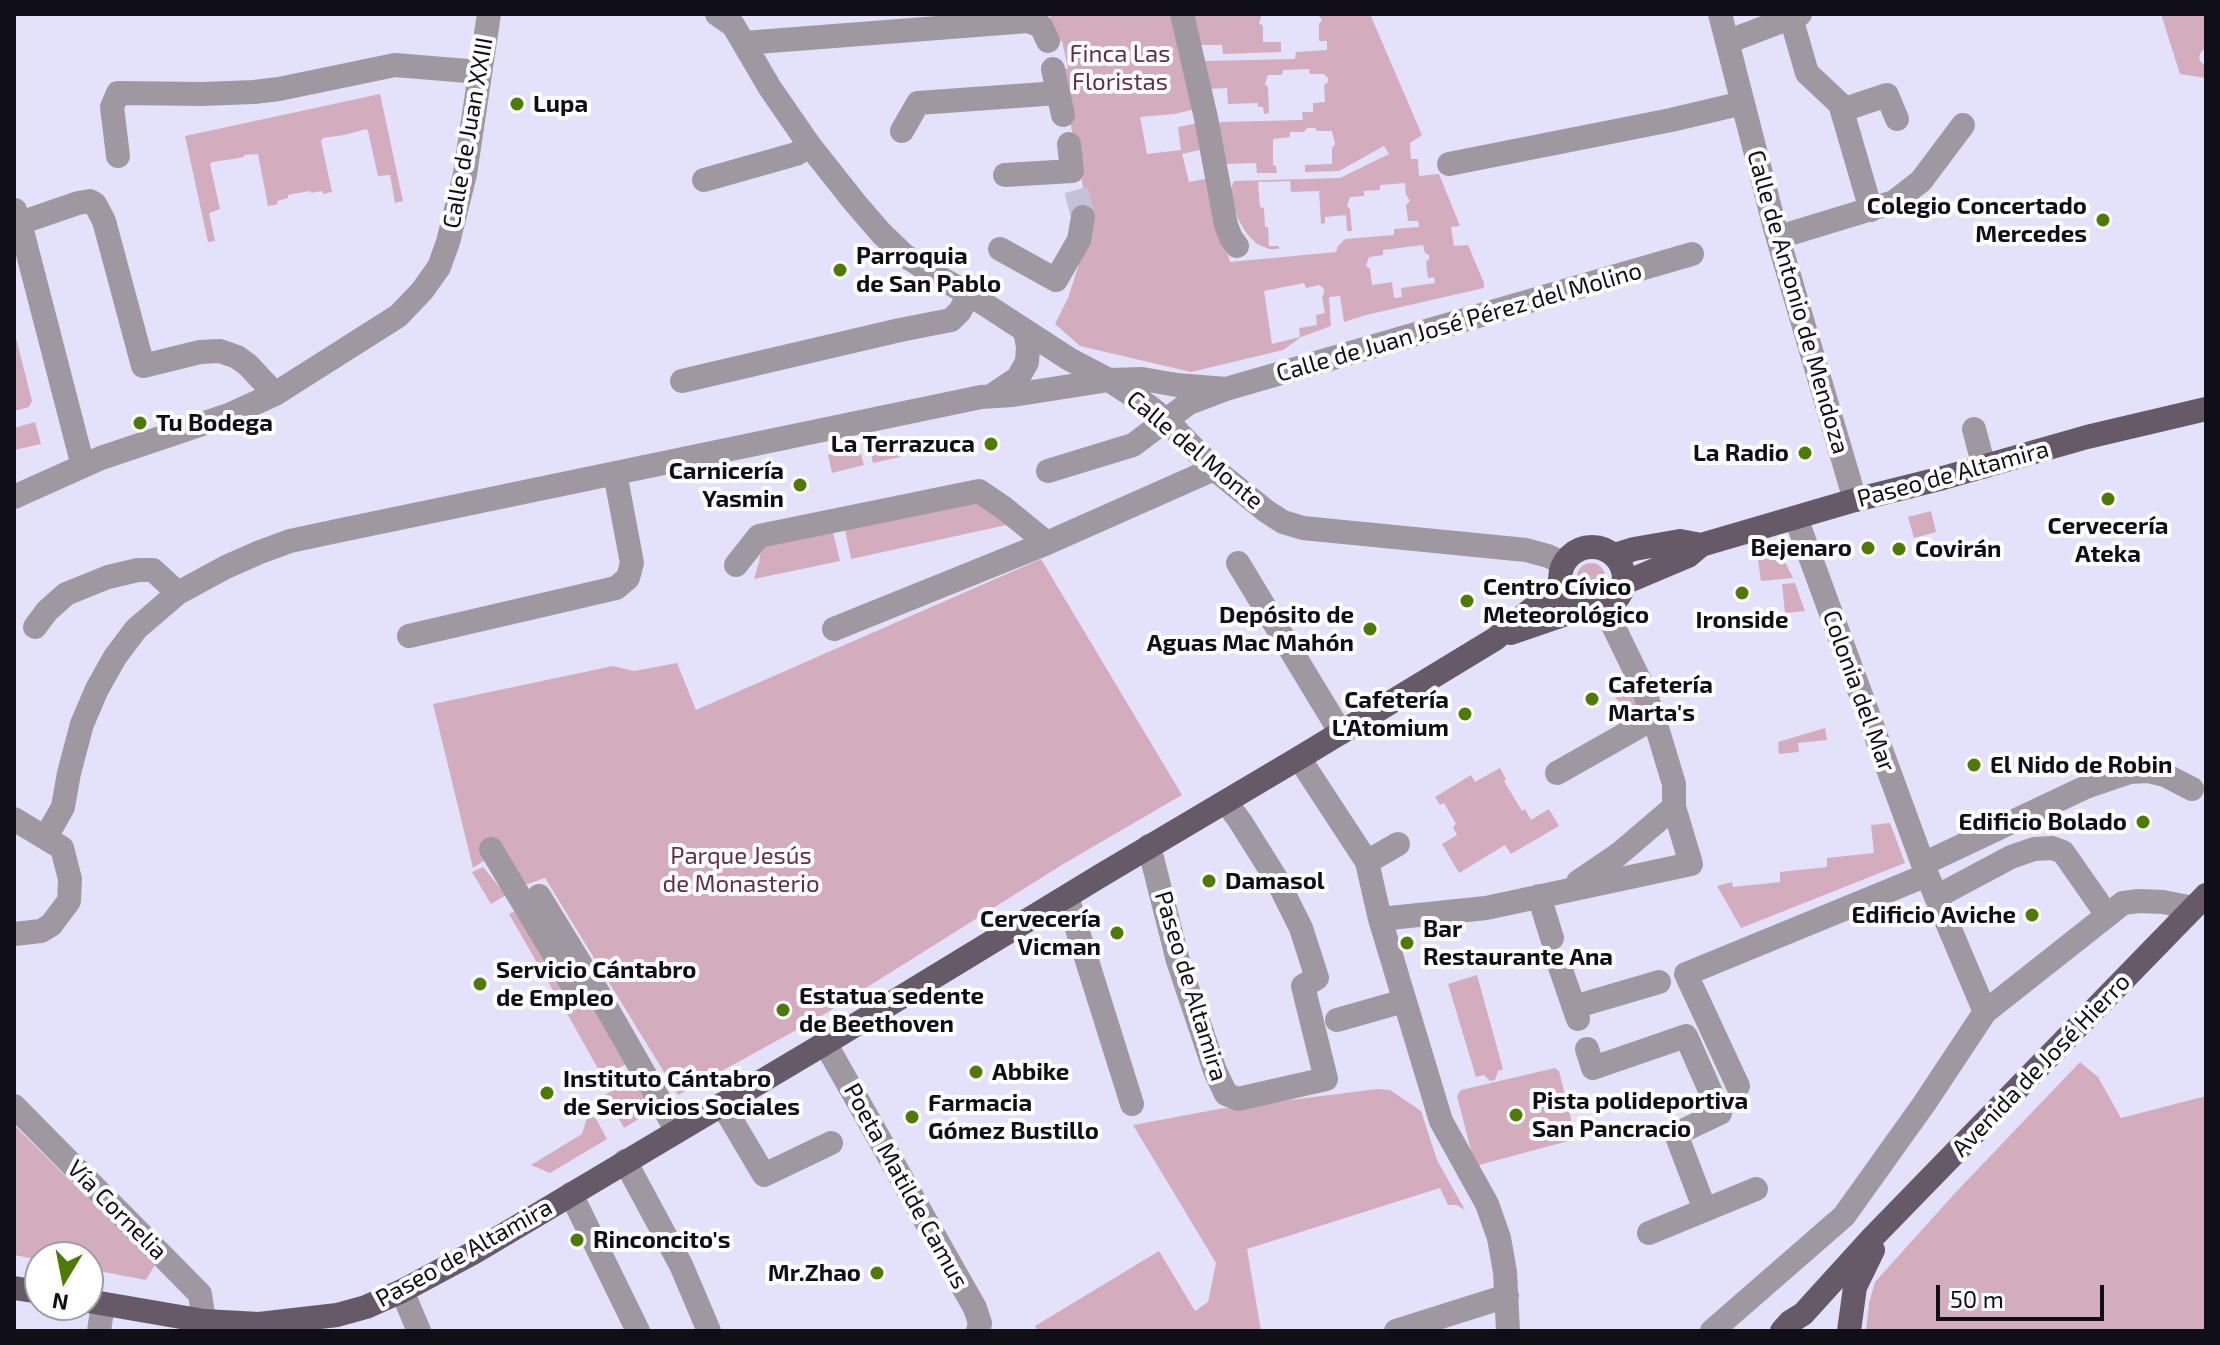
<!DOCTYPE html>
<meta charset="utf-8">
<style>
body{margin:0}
#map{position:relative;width:2220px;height:1345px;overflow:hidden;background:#e4e2fb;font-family:"Exo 2",sans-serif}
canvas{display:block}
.frame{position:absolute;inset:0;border:16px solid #100f17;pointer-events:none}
.north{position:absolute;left:24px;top:1241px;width:80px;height:80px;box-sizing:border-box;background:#fff;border:2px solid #9f9fa2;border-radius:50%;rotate:190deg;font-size:22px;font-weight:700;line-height:32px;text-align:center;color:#100f17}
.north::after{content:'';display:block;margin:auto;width:28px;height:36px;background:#4d7b00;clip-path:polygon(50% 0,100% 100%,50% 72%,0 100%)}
.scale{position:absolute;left:1936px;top:1285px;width:168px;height:36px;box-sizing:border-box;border:4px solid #100f17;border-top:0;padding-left:10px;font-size:24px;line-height:28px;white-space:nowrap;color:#100f17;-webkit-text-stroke:6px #fff;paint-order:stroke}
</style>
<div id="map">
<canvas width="2220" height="1345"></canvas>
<div class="frame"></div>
<div class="north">N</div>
<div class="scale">50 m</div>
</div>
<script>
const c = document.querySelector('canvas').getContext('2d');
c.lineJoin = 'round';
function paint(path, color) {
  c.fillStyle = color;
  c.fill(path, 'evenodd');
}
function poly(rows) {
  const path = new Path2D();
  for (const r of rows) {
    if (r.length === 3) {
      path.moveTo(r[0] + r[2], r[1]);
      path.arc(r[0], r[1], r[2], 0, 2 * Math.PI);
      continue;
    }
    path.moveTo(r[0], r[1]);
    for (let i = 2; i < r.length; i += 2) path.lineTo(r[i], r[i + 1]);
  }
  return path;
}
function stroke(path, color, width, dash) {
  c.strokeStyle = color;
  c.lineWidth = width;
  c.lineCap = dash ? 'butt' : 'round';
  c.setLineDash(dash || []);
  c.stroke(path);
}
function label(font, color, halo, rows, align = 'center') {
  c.font = font + ' "Exo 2",sans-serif';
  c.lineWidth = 8;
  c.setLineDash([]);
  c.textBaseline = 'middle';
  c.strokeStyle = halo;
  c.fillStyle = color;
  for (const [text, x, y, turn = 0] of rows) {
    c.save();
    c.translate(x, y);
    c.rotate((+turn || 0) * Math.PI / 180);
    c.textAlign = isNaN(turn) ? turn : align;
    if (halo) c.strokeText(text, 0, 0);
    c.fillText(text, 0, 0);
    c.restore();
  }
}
const green = poly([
 [1050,14,1174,14,1195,109,1175,114,1140,117,1147,154,1181,150,1178,127,1198,123,1204,149,1182,154,1189,182,1210,178,1217,218,1230,262,1336,252,1338,246,1345,239,1394,235,1394,229,1419,227,1418,221,1408,221,1406,205,1410,201,1406,195,1405,183,1380,185,1380,190,1364,191,1364,196,1350,197,1347,206,1350,209,1352,231,1347,231,1346,215,1325,217,1325,223,1321,224,1319,191,1291,192,1290,181,1258,182,1260,207,1264,208,1265,227,1268,227,1269,246,1279,246,1279,249,1269,249,1257,244,1247,234,1238,219,1230,191,1234,181,1340,178,1389,154,1384,146,1339,171,1305,172,1305,165,1332,164,1332,148,1335,144,1332,131,1317,131,1315,128,1307,128,1304,132,1290,132,1290,137,1273,139,1273,165,1276,166,1277,173,1257,173,1256,163,1225,164,1217,128,1220,122,1303,120,1302,112,1313,112,1313,103,1325,102,1324,85,1328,82,1328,78,1324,74,1310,74,1309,69,1283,70,1282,75,1268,75,1265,84,1268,87,1269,113,1264,114,1263,107,1258,107,1258,103,1228,104,1227,88,1208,89,1202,65,1205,61,1295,59,1296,52,1327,50,1327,41,1319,41,1319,24,1322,20,1318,14,1370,14,1422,135,1410,143,1411,159,1418,159,1419,176,1439,174,1460,226,1451,227,1454,246,1468,245,1484,283,1484,288,1366,315,1344,322,1340,296,1329,297,1331,326,1301,337,1283,350,1191,372,1080,346,1055,324,1068,298,1078,267,1089,217,1060,71,1068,68,1062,41,1054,41],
 [1423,245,1425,253,1429,255,1429,259,1426,262,1428,278,1434,277,1435,283,1401,288,1402,297,1394,298,1392,282,1372,285,1370,269,1366,266,1369,257,1383,255,1383,250],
 [1304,283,1306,288,1319,285,1324,289,1324,293,1322,297,1325,313,1316,315,1317,325,1299,328,1300,337,1272,344,1264,291],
 [1191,14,1262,14,1259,23,1263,26,1263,42,1281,42,1281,52,1223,54,1222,45,1198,45],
 [2161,14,2206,14,2206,48,2201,52,2199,57,2201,62,2206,66,2206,78,2180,74],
 [380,94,403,201,395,203,390,175,378,176,368,131,366,129,344,135,323,138,321,141,332,192,323,194,322,191,311,193,310,191,288,195,288,198,277,201,278,204,268,206,258,154,244,155,244,157,233,159,212,162,210,164,220,209,209,213,215,241,208,242,185,136],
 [14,330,32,401,29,407,14,411],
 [35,422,41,444,14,450,14,428],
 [896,440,900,457,873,463,869,446],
 [859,448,864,465,832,473,828,455],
 [977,502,1011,524,851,559,844,525],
 [1931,511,1936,532,1914,538,1908,517],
 [832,528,840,561,754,579,759,562,760,555,768,543],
 [1773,556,1784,560,1793,578,1761,581,1758,560],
 [1041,559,1182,795,1065,863,818,1018,678,1095,545,878,522,886,501,849,473,868,433,704,613,666,634,671,677,663,696,710],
 [1591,577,14],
 [1795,583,1805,611,1785,613,1782,584],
 [1629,671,1644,706,1630,715,1609,690],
 [1825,728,1827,740,1798,743,1799,752,1779,754,1778,742],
 [1500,768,1506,779,1504,781,1522,811,1525,809,1531,820,1549,809,1559,826,1511,854,1505,845,1459,873,1442,844,1457,835,1453,827,1456,824,1444,803,1440,805,1435,797,1471,775,1475,782],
 [1890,823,1905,863,1741,928,1717,886,1732,882,1733,887,1780,882,1780,872,1827,867,1827,858,1874,853,1871,825],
 [483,867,506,895,491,904,472,872],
 [517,910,566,988,555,994,509,914],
 [1477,975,1503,1069,1498,1071,1495,1080,1490,1081,1484,1075,1476,1077,1448,984],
 [577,1000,589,1002,592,1005,626,1064,606,1075,601,1074,565,1010,572,1002],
 [2080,1062,2098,1077,2121,1118,2206,1096,2206,1331,1866,1331,1869,1303,1875,1282,1956,1192],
 [1555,1068,1559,1071,1575,1135,1572,1140,1479,1165,1474,1162,1457,1096,1461,1090],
 [633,1084,638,1086,654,1110,624,1128,605,1095,619,1086],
 [1377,1089,1390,1090,1421,1111,1437,1160,1465,1210,1456,1205,1448,1205,1440,1188,1247,1249,1261,1331,1038,1331,1035,1326,1159,1251,1195,1311,1208,1302,1216,1263,1133,1125,1219,1109],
 [594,1115,607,1139,550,1173,531,1165,582,1134,587,1118],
 [14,1125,155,1265,146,1280,88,1269,88,1257,40,1257,40,1260,14,1255]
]);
const minorTunnel = poly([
 [1076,190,1083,217]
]);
const minor = poly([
 [717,14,733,25,770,88,810,146,856,204,882,234,904,255,935,275,969,294,1069,359,1109,380,1150,407,1166,420,1214,469,1266,511,1283,522,1303,528,1526,550,1548,556,1563,563],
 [1182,14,1206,118,1226,225,1231,238,1237,246],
 [1720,14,1775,228,1855,500],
 [1790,14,1807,73,1840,104,1871,210],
 [1727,42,1800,14],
 [744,43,1028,21,1041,26,1048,41],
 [1053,69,1063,115],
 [1842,110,1887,95,1897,119],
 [902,131,918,103,1058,93],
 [118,156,112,107,118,93,202,94,254,92,279,89,395,65,480,72],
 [1449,164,1671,120,1743,103],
 [1005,175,1072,171,1069,144],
 [704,180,796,154,810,146],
 [15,210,20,223,83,466],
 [20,223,78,203,90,201,95,204,104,221,143,366,200,352,220,351,237,357,248,365,275,394],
 [1779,237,1894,202,1921,181,1963,125],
 [1000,249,1056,280,1079,240,1083,217],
 [682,381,900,330,951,320,960,311,969,294],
 [994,394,1018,378,1027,362,1028,347,1025,331],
 [1974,429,1984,467],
 [1048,471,1133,445,1189,403,1226,389,1692,254],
 [14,497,101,458,229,415,275,394,398,316,422,291,439,267,448,242,465,174,489,14],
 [1796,518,1927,875,1985,1012],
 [1238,563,1341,733],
 [736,565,759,536,979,491,1004,508,1047,543],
 [35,627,47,611,66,594,108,577,138,570,153,570,178,593],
 [834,629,1047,543,1214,469],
 [409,636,616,588,628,578,632,563,615,473],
 [1299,758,1367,862,1380,919,1441,1121,1487,1204,1499,1238,1505,1272,1508,1331],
 [1557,773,1654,718],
 [14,819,62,848,70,879,69,901,51,925,41,931,14,934],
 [46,837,63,807,69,773,82,724,97,689,115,657,136,629,178,593,226,567,260,552,290,541,337,531,981,397,1013,395,1109,380,1142,379,1177,385,1226,389],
 [1149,846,1178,961,1215,1071,1226,1094,1238,1099,1326,1079,1303,986,1317,978,1301,928,1277,880,1240,821,1226,802],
 [491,849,573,986,580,989,597,991],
 [1367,862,1398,844],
 [1923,864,2086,787,2130,772,2148,771,2165,775,2192,789],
 [1578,882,1619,854,1674,807],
 [539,896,597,991,677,1131],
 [1539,896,1552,938],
 [1067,897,1132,1104],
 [1936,897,2011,857,2034,849,2052,848,2063,852,2107,915],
 [1380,919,1486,908,1691,864,1674,807,1674,784,1654,718,1641,683,1605,609],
 [1560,967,1578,1019],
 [1574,1007,1659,982],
 [1337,1020,1404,1001],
 [825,1043,975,1308,980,1323,978,1331],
 [1587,1049,1593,1068,1686,1036,1720,1113,1676,1134,1705,1210],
 [1738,1086,1686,974,1927,875],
 [722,1104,764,1175,831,1143],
 [14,1106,200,1294,204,1321],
 [625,1161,681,1265,709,1331],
 [571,1194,638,1331],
 [1649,1233,1756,1189],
 [402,1291,419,1331],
 [99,1331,103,1304],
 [1396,1331,1507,1296],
 [1712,1331,1844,1216,1924,1104,1985,1012,2123,903,2139,901,2163,902,2193,908]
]);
const major = poly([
 [1592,579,32],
 [1615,555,1634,549,1680,541,1701,545,1855,500,1943,478,2087,437,2206,409],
 [1624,583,1688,556,1701,545],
 [1511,633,1581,609],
 [14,1288,40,1292],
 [88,1301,204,1321,259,1324,337,1315,366,1307,402,1291,473,1253,834,1038,1100,876,1299,758,1495,639,1560,586],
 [1782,1331,1790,1322,1803,1314,1873,1237,2206,895],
 [1849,1331,1855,1287,1873,1250]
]);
const markers = [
 [517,104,8,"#4d7b00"],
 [2103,220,8,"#4d7b00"],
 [840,270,8,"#4d7b00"],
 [140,423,8,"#4d7b00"],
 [991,444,8,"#4d7b00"],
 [1805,453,8,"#4d7b00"],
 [800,485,8,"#4d7b00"],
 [2108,499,8,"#4d7b00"],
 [1868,548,8,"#4d7b00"],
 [1899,549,8,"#4d7b00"],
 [1742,593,8,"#4d7b00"],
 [1467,601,8,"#4d7b00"],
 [1370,629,8,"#4d7b00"],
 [1592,699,8,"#4d7b00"],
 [1465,714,8,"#4d7b00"],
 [1974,765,8,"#4d7b00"],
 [2143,822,8,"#4d7b00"],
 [1209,881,8,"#4d7b00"],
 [2032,915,8,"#4d7b00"],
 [1117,933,8,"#4d7b00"],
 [1407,943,8,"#4d7b00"],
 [480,984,8,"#4d7b00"],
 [783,1010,8,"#4d7b00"],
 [976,1072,8,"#4d7b00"],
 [547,1093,8,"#4d7b00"],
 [1516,1115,8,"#4d7b00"],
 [912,1117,8,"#4d7b00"],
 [577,1240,8,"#4d7b00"],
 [877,1273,8,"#4d7b00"]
];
const parkNames = [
 ["Finca Las",1120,54],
 ["Floristas",1120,82],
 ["Parque Jesús",741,856],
 ["de Monasterio",741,884]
];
const poiNames = [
 ["Lupa",533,104],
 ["Colegio Concertado",2087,206,"right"],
 ["Mercedes",2087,234,"right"],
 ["Parroquia",856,256],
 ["de San Pablo",856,284],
 ["Tu Bodega",156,423],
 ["La Terrazuca",975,444,"right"],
 ["La Radio",1789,453,"right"],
 ["Carnicería",784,471,"right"],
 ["Yasmin",784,499,"right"],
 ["Cervecería",2108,526,"center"],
 ["Ateka",2108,554,"center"],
 ["Bejenaro",1852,548,"right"],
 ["Covirán",1915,549],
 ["Centro Cívico",1483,587],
 ["Meteorológico",1483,615],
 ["Depósito de",1354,615,"right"],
 ["Aguas Mac Mahón",1354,643,"right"],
 ["Ironside",1742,620,"center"],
 ["Cafetería",1608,685],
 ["Marta's",1608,713],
 ["Cafetería",1449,700,"right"],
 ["L'Atomium",1449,728,"right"],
 ["El Nido de Robin",1990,765],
 ["Edificio Bolado",2127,822,"right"],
 ["Damasol",1225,881],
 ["Edificio Aviche",2016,915,"right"],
 ["Cervecería",1101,919,"right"],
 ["Vicman",1101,947,"right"],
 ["Bar",1423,929],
 ["Restaurante Ana",1423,957],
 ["Servicio Cántabro",496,970],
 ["de Empleo",496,998],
 ["Estatua sedente",799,996],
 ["de Beethoven",799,1024],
 ["Abbike",992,1072],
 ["Instituto Cántabro",563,1079],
 ["de Servicios Sociales",563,1107],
 ["Pista polideportiva",1532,1101],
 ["San Pancracio",1532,1129],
 ["Farmacia",928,1103],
 ["Gómez Bustillo",928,1131],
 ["Rinconcito's",593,1240],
 ["Mr.Zhao",861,1273,"right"]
];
const streetNames = [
 ["Calle de Juan XXIII",468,133,-80],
 ["Calle de Antonio de Mendoza",1798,302,74],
 ["Calle de Juan José Pérez del Molino",1459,322,-16],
 ["Calle del Monte",1195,450,40],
 ["Paseo de Altamira",1953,474,-15],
 ["Colonia del Mar",1859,691,70],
 ["Paseo de Altamira",1191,986,73],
 ["Avenida de José Hierro",2041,1065,-46],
 ["Poeta Matilde Camus",906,1186,61],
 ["Vía Cornelia",117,1210,45],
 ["Paseo de Altamira",464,1253,-29]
];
paint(green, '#d3adbd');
stroke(minorTunnel, '#c4c2d9', 24, [24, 12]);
stroke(minor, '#a098a1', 24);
stroke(major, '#665a69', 24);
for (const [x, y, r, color] of markers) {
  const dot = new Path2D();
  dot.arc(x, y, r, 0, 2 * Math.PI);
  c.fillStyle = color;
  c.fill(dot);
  stroke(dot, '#fff', 3);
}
label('24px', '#612e46', '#fff', parkNames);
label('bold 24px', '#100f17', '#fff', poiNames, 'left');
label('24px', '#100f17', '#fff', streetNames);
</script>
